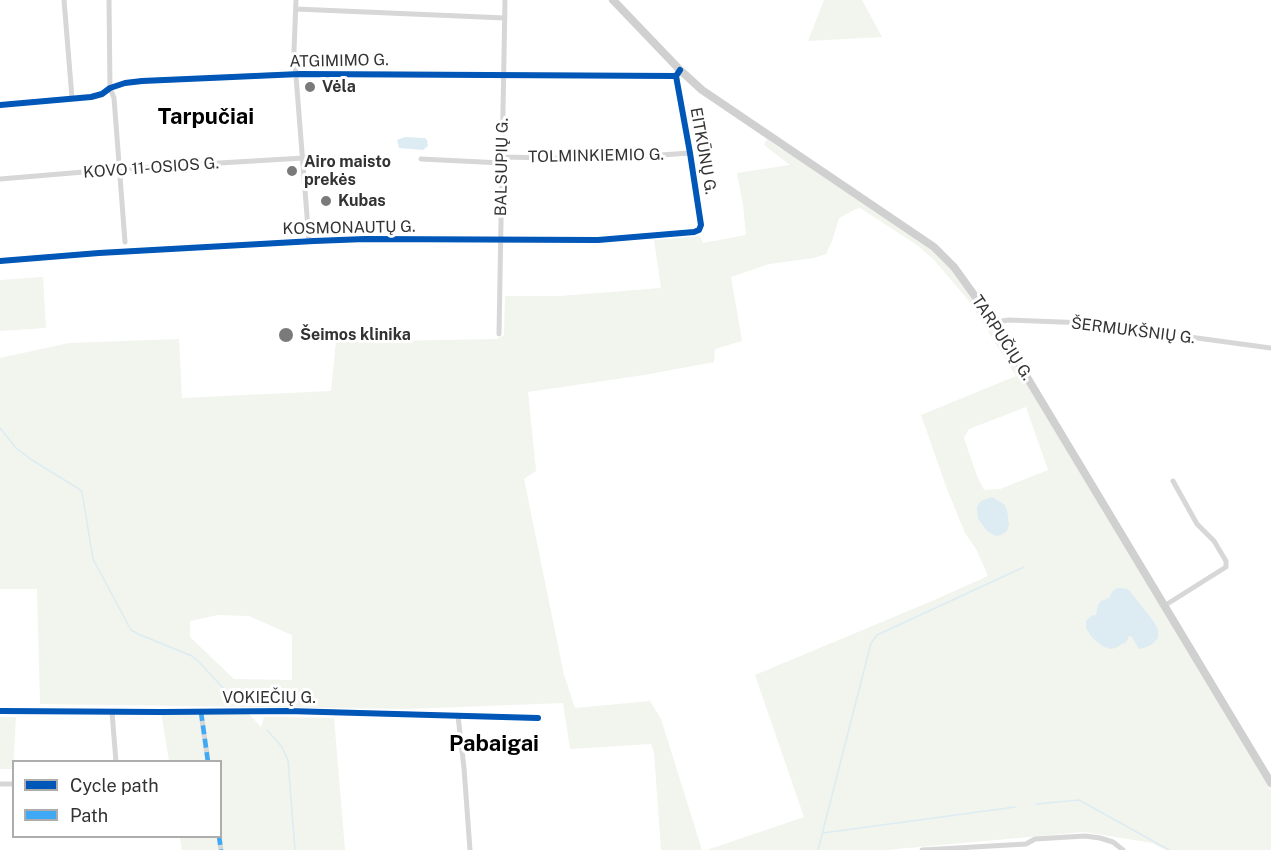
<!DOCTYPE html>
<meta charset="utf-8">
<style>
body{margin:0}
#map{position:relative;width:1271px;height:850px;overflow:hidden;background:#fff;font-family:"Public Sans",sans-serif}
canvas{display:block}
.legend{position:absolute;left:12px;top:760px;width:210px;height:78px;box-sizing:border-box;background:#fff;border:2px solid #adadad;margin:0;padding:8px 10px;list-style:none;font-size:18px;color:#333}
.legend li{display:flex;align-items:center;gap:12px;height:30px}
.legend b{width:30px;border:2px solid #adadad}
</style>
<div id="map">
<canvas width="1271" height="850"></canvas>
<ul class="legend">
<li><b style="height:8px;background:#0057b8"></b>Cycle path</li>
<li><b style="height:8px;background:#3fa9f5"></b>Path</li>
</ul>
</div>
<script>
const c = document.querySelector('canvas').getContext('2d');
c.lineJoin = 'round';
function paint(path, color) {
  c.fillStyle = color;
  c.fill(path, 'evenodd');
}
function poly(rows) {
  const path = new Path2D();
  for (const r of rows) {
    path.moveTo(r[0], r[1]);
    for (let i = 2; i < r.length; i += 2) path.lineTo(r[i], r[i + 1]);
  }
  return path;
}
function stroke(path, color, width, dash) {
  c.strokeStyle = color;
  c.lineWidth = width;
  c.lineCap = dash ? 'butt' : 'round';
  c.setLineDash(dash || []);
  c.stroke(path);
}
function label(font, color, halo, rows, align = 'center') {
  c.font = font + ' "Public Sans",sans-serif';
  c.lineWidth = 6;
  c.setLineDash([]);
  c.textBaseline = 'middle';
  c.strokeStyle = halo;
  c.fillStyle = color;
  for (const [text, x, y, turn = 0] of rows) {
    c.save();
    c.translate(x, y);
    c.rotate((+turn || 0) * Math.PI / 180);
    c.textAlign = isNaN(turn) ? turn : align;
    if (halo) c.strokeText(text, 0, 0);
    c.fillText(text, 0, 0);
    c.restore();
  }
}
const green = poly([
 [824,0,862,0,882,37,808,41],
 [767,139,782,150,785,150,924,244,941,257,959,278,992,325,1271,790,1271,850,1166,850,1152,843,1084,832,886,850,707,850,804,817,755,675,932,601,988,576,976,549,965,533,947,489,921,415,1016,376,969,301,934,260,917,245,860,208,856,209,839,218,832,241,826,254,814,258,769,264,731,277,742,341,715,349,714,362,644,375,528,392,536,471,524,479,564,675,575,708,650,701,661,719,702,850,661,850,654,752,651,744,570,749,563,703,406,709,40,704,37,589,0,589,0,358,69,343,179,339,182,398,331,391,336,342,497,339,504,335,505,296,560,296,661,288,654,240,700,236,703,243,746,235,743,205,737,173,790,165,764,145],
 [1026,407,1048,470,1000,489,984,490,977,476,964,438,969,429],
 [992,497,1004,504,995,536,987,531,978,519],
 [218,615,249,616,292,635,292,680,234,679,190,637,190,621],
 [43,277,46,328,0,331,0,280],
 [161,712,247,712,261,727,264,717,334,718,345,850,182,850,180,837,220,836,220,762,169,761],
 [0,717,16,717,13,769,0,769]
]);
const water = poly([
 [405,137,425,138,427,140,428,146,423,150,399,148,397,140],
 [992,497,1004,504,1007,510,1009,524,1007,531,1001,535,995,536,987,531,978,519,977,507,981,501],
 [1117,588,1123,588,1129,590,1154,622,1158,630,1158,638,1151,645,1144,648,1139,649,1132,637,1129,636,1126,642,1115,648,1111,649,1104,647,1097,642,1090,635,1086,628,1086,621,1091,616,1096,615,1098,605,1101,601,1109,598,1112,592]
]);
const stream = poly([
 [0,428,16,448,32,460,79,489,82,492,93,559,131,630,138,634,192,656,200,663,223,688],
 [267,730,282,747,288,760,295,850],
 [1036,804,1079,800,1169,850],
 [823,833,1015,807],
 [818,850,871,643,877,635,1024,567]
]);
const street = poly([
 [64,0,72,98],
 [109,0,110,88,114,98,125,242],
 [296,0,294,51,309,241],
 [296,9,505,18],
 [0,105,91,97,102,94,110,88,125,83,142,81,296,74,383,74,676,76,677,74],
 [502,157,602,159,690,153],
 [421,159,502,163],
 [0,179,120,169,303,158],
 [0,261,99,253,314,241,365,239,598,240,694,232,699,230,701,225,690,153,676,76],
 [995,324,1002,321,1009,320,1086,323,1271,348],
 [499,334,505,0],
 [1164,606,1226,567,1226,561,1214,541,1197,524,1173,481],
 [0,711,161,712,288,711,538,718],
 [112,712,116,762],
 [201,712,208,762],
 [458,716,464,768,470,850],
 [0,784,14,784],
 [219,836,221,850],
 [922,850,1026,844,1035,839,1085,836,1100,838,1113,842,1123,850]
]);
const secondary = poly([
 [613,0,680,70,702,90,934,247,954,267,995,324,1271,783]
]);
const quiet = poly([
 [201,712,208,762],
 [219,836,221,850]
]);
const cycleway = poly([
 [0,105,91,97,102,94,110,88,125,83,142,81,300,74,676,76,680,70],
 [0,261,99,253,314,241,365,239,598,240,694,232,699,230,701,225,690,153,676,76],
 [0,711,161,712,288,711,538,718]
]);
const markers = [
 [310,87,6,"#7a7a7a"],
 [292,171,6,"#7a7a7a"],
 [326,201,6,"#7a7a7a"],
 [286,335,8,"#7a7a7a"]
];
const streetNames = [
 ["ATGIMIMO G.",339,61,-1],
 ["EITKŪNŲ G.",703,151,80],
 ["TOLMINKIEMIO G.",596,156,-1],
 ["BALSUPIŲ G.",502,167,-89],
 ["KOVO 11-OSIOS G.",151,168,-4],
 ["KOSMONAUTŲ G.",349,228,-1],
 ["ŠERMUKŠNIŲ G.",1133,331,7],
 ["TARPUČIŲ G.",1002,338,57],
 ["VOKIEČIŲ G.",269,698]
];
const poiNames = [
 ["Vėla",322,87],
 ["Airo maisto",304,162],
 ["prekės",304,180],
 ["Kubas",338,201],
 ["Šeimos klinika",300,335]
];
const districtNames = [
 ["Tarpučiai",206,117],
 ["Pabaigai",494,744]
];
paint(green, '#f1f5ed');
paint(water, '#ddebf3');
stroke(stream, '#ddebf3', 1.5);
stroke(street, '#d7d7d7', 5);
stroke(secondary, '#d0d0d0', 8);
stroke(quiet, '#3fa9f5', 4.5, [9, 4.5]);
stroke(cycleway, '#0057b8', 6);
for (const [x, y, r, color] of markers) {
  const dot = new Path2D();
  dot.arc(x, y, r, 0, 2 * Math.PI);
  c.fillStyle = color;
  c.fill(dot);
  stroke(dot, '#fff', 2);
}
label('16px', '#333', '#fff', streetNames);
label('bold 16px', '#333', '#fff', poiNames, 'left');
label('bold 22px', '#000', '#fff', districtNames);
</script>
